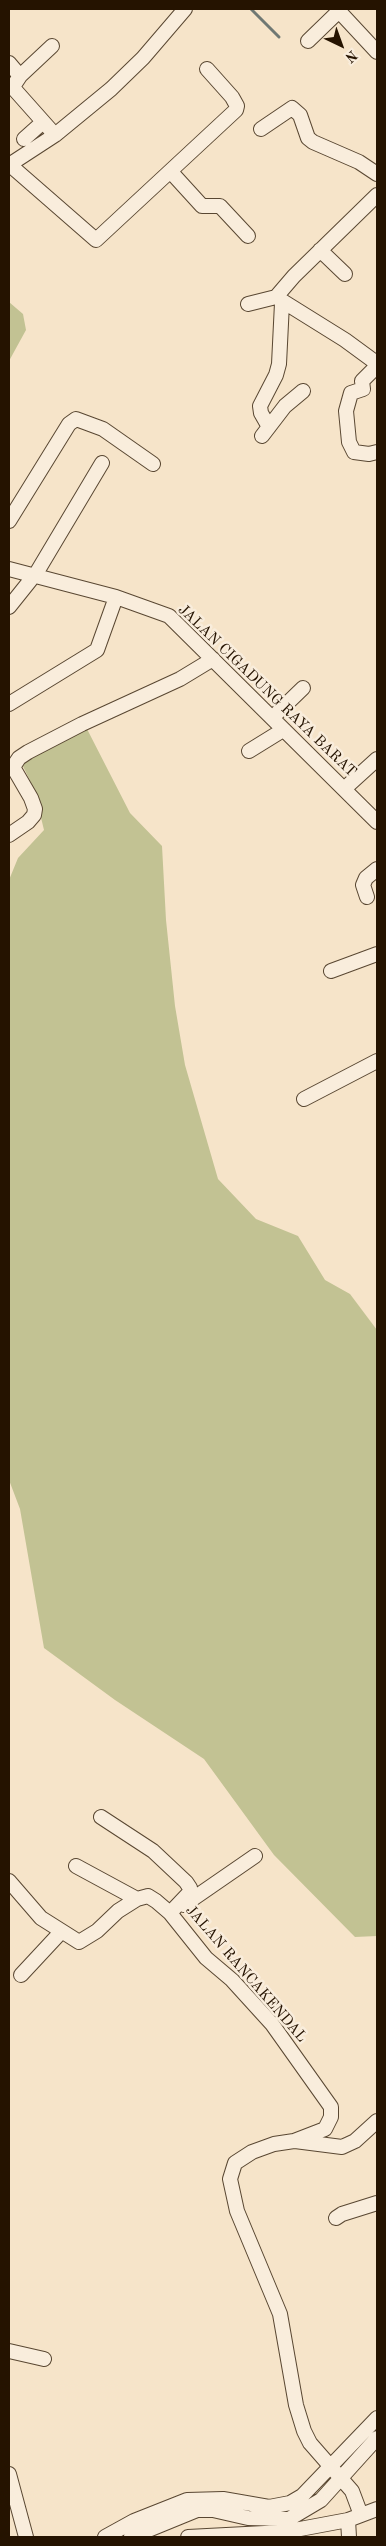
<!DOCTYPE html>
<style>
body{margin:0}
#map{position:relative;width:386px;height:2546px;overflow:hidden;background:#f6e4c9;font-family:"Old Standard TT",serif}
canvas{display:block}
.frame{position:absolute;inset:0;border:10px solid #251300;pointer-events:none}
.north{position:absolute;left:316px;top:20px;width:50px;height:50px;-webkit-text-stroke:4px #f9eddc;paint-order:stroke;rotate:138deg;font-size:14px;font-weight:700;line-height:20px;text-align:center;color:#251300}
.north::after{content:'';display:block;margin:auto;width:18px;height:22px;background:#251300;clip-path:polygon(50% 0,100% 100%,50% 72%,0 100%)}
</style>
<div id="map">
<canvas width="386" height="2546"></canvas>
<div class="frame"></div>
<div class="north">N</div>
</div>
<script>
const c = document.querySelector('canvas').getContext('2d');
c.lineJoin = 'round';
function paint(path, color) {
  c.fillStyle = color;
  c.fill(path, 'evenodd');
}
function poly(rows) {
  const path = new Path2D();
  for (const r of rows) {
    path.moveTo(r[0], r[1]);
    for (let i = 2; i < r.length; i += 2) path.lineTo(r[i], r[i + 1]);
  }
  return path;
}
function stroke(path, color, width, dash) {
  c.strokeStyle = color;
  c.lineWidth = width;
  c.lineCap = dash ? 'butt' : 'round';
  c.setLineDash(dash || []);
  c.stroke(path);
}
function label(font, color, halo, rows, align = 'center') {
  c.font = font + ' "Old Standard TT",serif';
  c.lineWidth = 5;
  c.setLineDash([]);
  c.textBaseline = 'middle';
  c.strokeStyle = halo;
  c.fillStyle = color;
  for (const [text, x, y, turn = 0] of rows) {
    c.save();
    c.translate(x, y);
    c.rotate((+turn || 0) * Math.PI / 180);
    c.textAlign = isNaN(turn) ? turn : align;
    if (halo) c.strokeText(text, 0, 0);
    c.fillText(text, 0, 0);
    c.restore();
  }
}
const green = poly([
 [9,302,23,314,26,330,9,361],
 [87,729,130,813,162,846,166,920,175,1006,185,1065,218,1179,256,1219,298,1236,325,1280,350,1294,377,1330,377,1936,355,1937,274,1855,204,1759,115,1700,44,1648,20,1509,9,1480,9,880,18,858,44,830,34,789,21,762]
]);
const stream = poly([
 [251,9,279,37]
]);
const minor = poly([
 [337,9,377,52],
 [308,41,339,11],
 [9,63,20,76,14,85,15,90,55,135],
 [20,76,52,46],
 [261,129,292,108,300,115,308,138,313,142,359,162,377,174],
 [24,139,43,122],
 [9,165,55,135,111,89,143,58,185,9],
 [10,165,96,240,236,110,237,106,232,97,207,69],
 [171,172,202,206,220,206,248,236],
 [320,250,345,274],
 [276,297,345,340,375,362,376,367,362,381,363,389,351,393,346,411,349,442,354,452,369,454,377,452],
 [276,297,294,276,377,195],
 [248,304,276,297],
 [269,427,261,413,260,406,276,375,279,364,282,303],
 [262,436,285,406,303,391],
 [9,521,69,424,76,419,103,429,153,464],
 [9,569,116,597,169,616,377,822],
 [9,607,37,572,102,463],
 [9,704,97,650,116,597],
 [272,718,303,688],
 [249,751,283,730],
 [13,767,19,758,28,752,82,724,180,679,213,659],
 [344,789,377,759],
 [9,835,28,822,34,815,35,809,31,798,13,767],
 [367,897,363,885,366,878,377,869],
 [331,971,377,954],
 [304,1099,377,1061],
 [101,1817,153,1851,186,1882,190,1888,189,1893,170,1913],
 [76,1866,137,1899],
 [9,1881,41,1918,79,1942,97,1931,118,1911,137,1899,148,1896,156,1901,170,1913,206,1958,232,1980,272,2024,331,2107,331,2117,325,2129,294,2141,274,2144,252,2152,235,2163,230,2179,237,2211,280,2314,296,2405,304,2431,310,2443,352,2491,361,2515],
 [184,1905,255,1856],
 [21,1975,61,1932],
 [295,2141,342,2147,355,2141,377,2121],
 [336,2218,342,2214,377,2203],
 [9,2351,44,2359],
 [9,2474,26,2537],
 [105,2537,134,2521,187,2500,223,2499,269,2507,290,2503,302,2496,377,2418],
 [131,2537,197,2510,213,2510,248,2518,289,2519,321,2500,377,2438],
 [188,2537,284,2532,348,2520],
 [349,2537,348,2520,377,2509]
]);
const streetNames = [
 ["JALAN CIGADUNG RAYA BARAT",267,691,44],
 ["JALAN RANCAKENDAL",246,1974,49]
];
paint(green, '#c2c293');
stroke(stream, '#6f7873', 3);
stroke(minor, '#594732', 16);
stroke(minor, '#f9eddc', 14);
label('15px', '#251300', '#f9eddc', streetNames);
</script>
